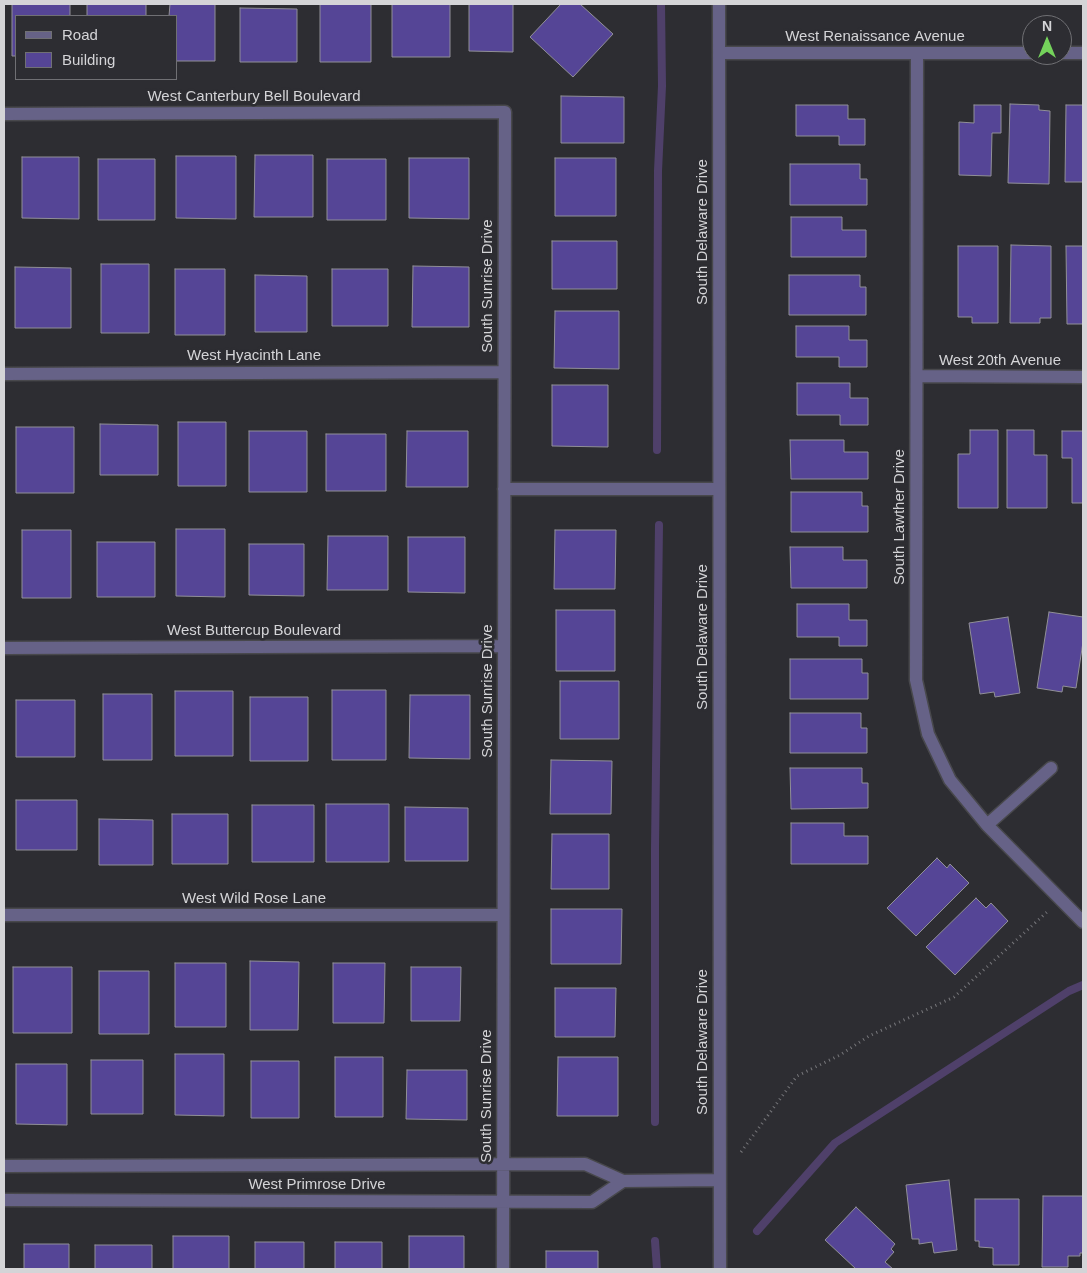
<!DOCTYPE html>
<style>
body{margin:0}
#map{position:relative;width:1087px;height:1273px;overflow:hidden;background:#2d2d32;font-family:Helvetica,sans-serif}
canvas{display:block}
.frame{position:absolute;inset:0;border:5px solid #d4d4d7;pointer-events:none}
.legend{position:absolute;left:15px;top:15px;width:162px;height:65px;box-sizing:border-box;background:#2d2d32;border:1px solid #707074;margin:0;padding:6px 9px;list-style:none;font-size:15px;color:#d4d4d7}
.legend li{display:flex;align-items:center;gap:10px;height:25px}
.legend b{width:25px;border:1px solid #707074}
.north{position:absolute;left:1022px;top:15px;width:50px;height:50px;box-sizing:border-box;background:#2d2d32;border:1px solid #707074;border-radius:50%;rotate:0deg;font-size:14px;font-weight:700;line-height:20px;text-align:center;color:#d4d4d7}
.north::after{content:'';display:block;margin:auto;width:18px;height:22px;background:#74d25b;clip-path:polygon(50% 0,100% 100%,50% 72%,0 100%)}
</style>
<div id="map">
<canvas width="1087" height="1273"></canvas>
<div class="frame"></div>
<ul class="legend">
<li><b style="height:6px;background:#666287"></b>Road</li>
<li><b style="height:14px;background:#554596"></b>Building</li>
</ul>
<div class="north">N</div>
</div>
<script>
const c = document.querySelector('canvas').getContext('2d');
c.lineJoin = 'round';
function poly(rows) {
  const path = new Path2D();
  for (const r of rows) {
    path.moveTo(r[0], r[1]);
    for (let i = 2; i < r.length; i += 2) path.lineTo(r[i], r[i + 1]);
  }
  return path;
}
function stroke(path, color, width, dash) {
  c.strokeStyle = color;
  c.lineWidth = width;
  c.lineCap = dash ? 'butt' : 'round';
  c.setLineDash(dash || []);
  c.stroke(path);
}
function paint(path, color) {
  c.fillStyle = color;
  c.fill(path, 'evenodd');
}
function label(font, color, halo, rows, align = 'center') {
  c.font = font + ' Helvetica,sans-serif';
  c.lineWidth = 5;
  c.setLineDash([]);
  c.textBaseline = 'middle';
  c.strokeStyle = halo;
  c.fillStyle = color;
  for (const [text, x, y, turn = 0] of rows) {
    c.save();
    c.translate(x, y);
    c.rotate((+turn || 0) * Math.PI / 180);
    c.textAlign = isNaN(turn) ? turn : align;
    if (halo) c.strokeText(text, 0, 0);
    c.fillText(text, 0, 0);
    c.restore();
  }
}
const stream = poly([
 [657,450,658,171,662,86,661,4],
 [655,1122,655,848,659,525],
 [757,1231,835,1143,1069,991,1083,985],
 [655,1241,657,1269]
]);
const building = poly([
 [12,4,70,4,70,16,16,16,16,56,12,56,12,4],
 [87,4,146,4,146,16,87,16,87,4],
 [170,4,215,4,215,61,176,61,176,16,169,16,170,4],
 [320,4,371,4,371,62,320,62,320,4],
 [392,4,450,4,450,57,392,57,392,4],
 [469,4,513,4,513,52,469,51,469,4],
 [561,4,580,4,613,34,573,77,530,37,561,4],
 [240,8,297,9,297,62,240,62,240,8],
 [561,96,624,97,624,143,561,143,561,96],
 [1010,104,1039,105,1039,110,1050,111,1049,184,1008,183,1010,104],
 [796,105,848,105,848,119,865,119,865,145,839,145,839,136,796,136,796,105],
 [974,105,1001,105,1001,133,992,133,991,176,959,175,959,122,974,123,974,105],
 [1066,105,1083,105,1083,182,1065,182,1066,105],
 [255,155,313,155,313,217,254,217,255,155],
 [176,156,236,156,236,219,176,218,176,156],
 [22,157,79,157,79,219,22,218,22,157],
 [409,158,469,158,469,219,409,218,409,158],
 [555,158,616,158,616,216,555,216,555,158],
 [98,159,155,159,155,220,98,220,98,159],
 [327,159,386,159,386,220,327,220,327,159],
 [790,164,860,164,860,179,867,179,867,205,790,205,790,164],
 [791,217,842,217,842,230,866,230,866,257,791,257,791,217],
 [552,241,617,241,617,289,552,289,552,241],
 [1011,245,1051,246,1051,318,1040,318,1040,323,1010,323,1011,245],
 [958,246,998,246,998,323,972,323,972,317,958,317,958,246],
 [1066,246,1083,246,1083,324,1067,324,1066,246],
 [101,264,149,264,149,333,101,333,101,264],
 [413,266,469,267,469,327,412,327,413,266],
 [15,267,71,268,71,328,15,328,15,267],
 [175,269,225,269,225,335,175,335,175,269],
 [332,269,388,269,388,326,332,326,332,269],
 [255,275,307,276,307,332,255,332,255,275],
 [789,275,860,275,860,287,866,287,866,315,789,315,789,275],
 [555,311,619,311,619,369,554,368,555,311],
 [796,326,849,326,849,340,867,340,867,367,839,367,839,357,796,357,796,326],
 [797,383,850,383,850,398,868,398,868,425,840,425,840,415,797,415,797,383],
 [552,385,608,385,608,447,552,446,552,385],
 [178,422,226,422,226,486,178,486,178,422],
 [100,424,158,425,158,475,100,475,100,424],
 [16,427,74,427,74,493,16,493,16,427],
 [970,430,998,430,998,508,958,508,958,454,970,454,970,430],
 [1007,430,1034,430,1034,455,1047,455,1047,508,1007,508,1007,430],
 [249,431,307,431,307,492,249,492,249,431],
 [407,431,468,431,468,487,406,487,407,431],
 [1062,431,1083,431,1083,503,1072,503,1072,458,1062,458,1062,431],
 [326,434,386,434,386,491,326,491,326,434],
 [790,440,844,440,844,452,868,452,868,479,791,479,790,440],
 [791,492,862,492,862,506,868,506,868,532,791,532,791,492],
 [176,529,225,529,225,597,176,596,176,529],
 [22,530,71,530,71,598,22,598,22,530],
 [555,530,616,530,615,589,554,589,555,530],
 [328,536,388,536,388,590,327,590,328,536],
 [408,537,465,537,465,593,408,592,408,537],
 [97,542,155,542,155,597,97,597,97,542],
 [249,544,304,544,304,596,249,595,249,544],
 [790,547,843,547,843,560,867,560,867,588,791,588,790,547],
 [797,604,849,604,849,620,867,620,867,646,839,646,839,637,797,637,797,604],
 [556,610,615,610,615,671,556,671,556,610],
 [1049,612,1083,617,1083,642,1076,688,1063,686,1062,692,1037,688,1049,612],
 [1008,617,1020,693,995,697,994,692,980,694,969,623,1008,617],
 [790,659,862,659,862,673,868,673,868,699,790,699,790,659],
 [560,681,619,681,619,739,560,739,560,681],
 [332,690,386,690,386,760,332,760,332,690],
 [175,691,233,691,233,756,175,756,175,691],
 [103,694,152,694,152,760,103,760,103,694],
 [410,695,470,695,470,759,409,758,410,695],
 [250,697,308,697,308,761,250,761,250,697],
 [16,700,75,700,75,757,16,757,16,700],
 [790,713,861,713,861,728,867,728,867,753,790,753,790,713],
 [551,760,612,761,611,814,550,814,551,760],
 [790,768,862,768,862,783,868,783,868,808,791,809,790,768],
 [16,800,77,800,77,850,16,850,16,800],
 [326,804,389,804,389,862,326,862,326,804],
 [252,805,314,805,314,862,252,862,252,805],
 [405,807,468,808,468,861,405,861,405,807],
 [172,814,228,814,228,864,172,864,172,814],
 [99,819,153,820,153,865,99,865,99,819],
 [791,823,844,823,844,836,868,836,868,864,791,864,791,823],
 [552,834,609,834,609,889,551,889,552,834],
 [937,858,947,868,950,864,969,883,916,936,887,908,937,858],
 [976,898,986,908,991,903,1008,921,955,975,926,947,976,898],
 [551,909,622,909,621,964,551,964,551,909],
 [250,961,299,962,298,1030,250,1030,250,961],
 [175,963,226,963,226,1027,175,1027,175,963],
 [333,963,385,963,384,1023,333,1023,333,963],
 [13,967,72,967,72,1033,13,1033,13,967],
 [411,967,461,967,460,1021,411,1021,411,967],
 [99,971,149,971,149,1034,99,1034,99,971],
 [555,988,616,988,615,1037,555,1037,555,988],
 [175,1054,224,1054,224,1116,175,1115,175,1054],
 [335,1057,383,1057,383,1117,335,1117,335,1057],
 [558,1057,618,1057,618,1116,557,1116,558,1057],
 [91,1060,143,1060,143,1114,91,1114,91,1060],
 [251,1061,299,1061,299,1118,251,1118,251,1061],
 [16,1064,67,1064,67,1125,16,1124,16,1064],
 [407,1070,467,1070,467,1120,406,1119,407,1070],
 [949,1180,957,1250,934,1253,932,1242,919,1244,919,1239,912,1239,906,1185,949,1180],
 [1043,1196,1083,1196,1083,1253,1080,1253,1080,1256,1068,1256,1068,1267,1042,1267,1043,1196],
 [975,1199,1019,1199,1019,1265,993,1265,993,1248,979,1247,979,1241,975,1241,975,1199],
 [856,1207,895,1244,891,1249,894,1252,885,1262,893,1269,856,1269,825,1240,856,1207],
 [173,1236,229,1236,229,1269,173,1269,173,1236],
 [409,1236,464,1236,464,1269,409,1269,409,1236],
 [255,1242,304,1242,304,1269,255,1269,255,1242],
 [335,1242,382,1242,382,1269,335,1269,335,1242],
 [24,1244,69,1244,69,1269,24,1269,24,1244],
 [95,1245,152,1245,152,1269,95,1269,95,1245],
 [546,1251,598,1251,598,1269,546,1269,546,1251]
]);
const path = poly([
 [741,1152,797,1076,840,1055,869,1036,954,997,1047,912]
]);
const minor = poly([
 [719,4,720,1269],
 [719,53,1032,53],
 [917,53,916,680,928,734,950,780,987,825,1083,922],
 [1062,53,1083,53],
 [4,114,505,112,503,1269],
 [4,374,504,372],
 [917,376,1083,377],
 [504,489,719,489],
 [4,648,504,646],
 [987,825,1051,768],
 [4,915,503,915],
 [4,1166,585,1164,623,1181,719,1180],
 [4,1200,592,1202,623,1181]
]);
const streetNames = [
 ["West Renaissance Avenue",875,37],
 ["West Canterbury Bell Boulevard",254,97],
 ["South Delaware Drive",703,232,-90],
 ["South Sunrise Drive",488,286,-90],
 ["West Hyacinth Lane",254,356],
 ["West 20th Avenue",1000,361],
 ["South Lawther Drive",900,517,-90],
 ["West Buttercup Boulevard",254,631],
 ["South Delaware Drive",703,637,-90],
 ["South Sunrise Drive",488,691,-90],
 ["West Wild Rose Lane",254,899],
 ["South Delaware Drive",703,1042,-90],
 ["South Sunrise Drive",487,1096,-90],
 ["West Primrose Drive",317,1185]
];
stroke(stream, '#4f406a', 8);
paint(building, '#554596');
stroke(building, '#919097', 1);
stroke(minor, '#48484c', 15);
stroke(path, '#78787c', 3, [1, 4]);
stroke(minor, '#666287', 12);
label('15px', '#d4d4d7', '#2d2d32', streetNames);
</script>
